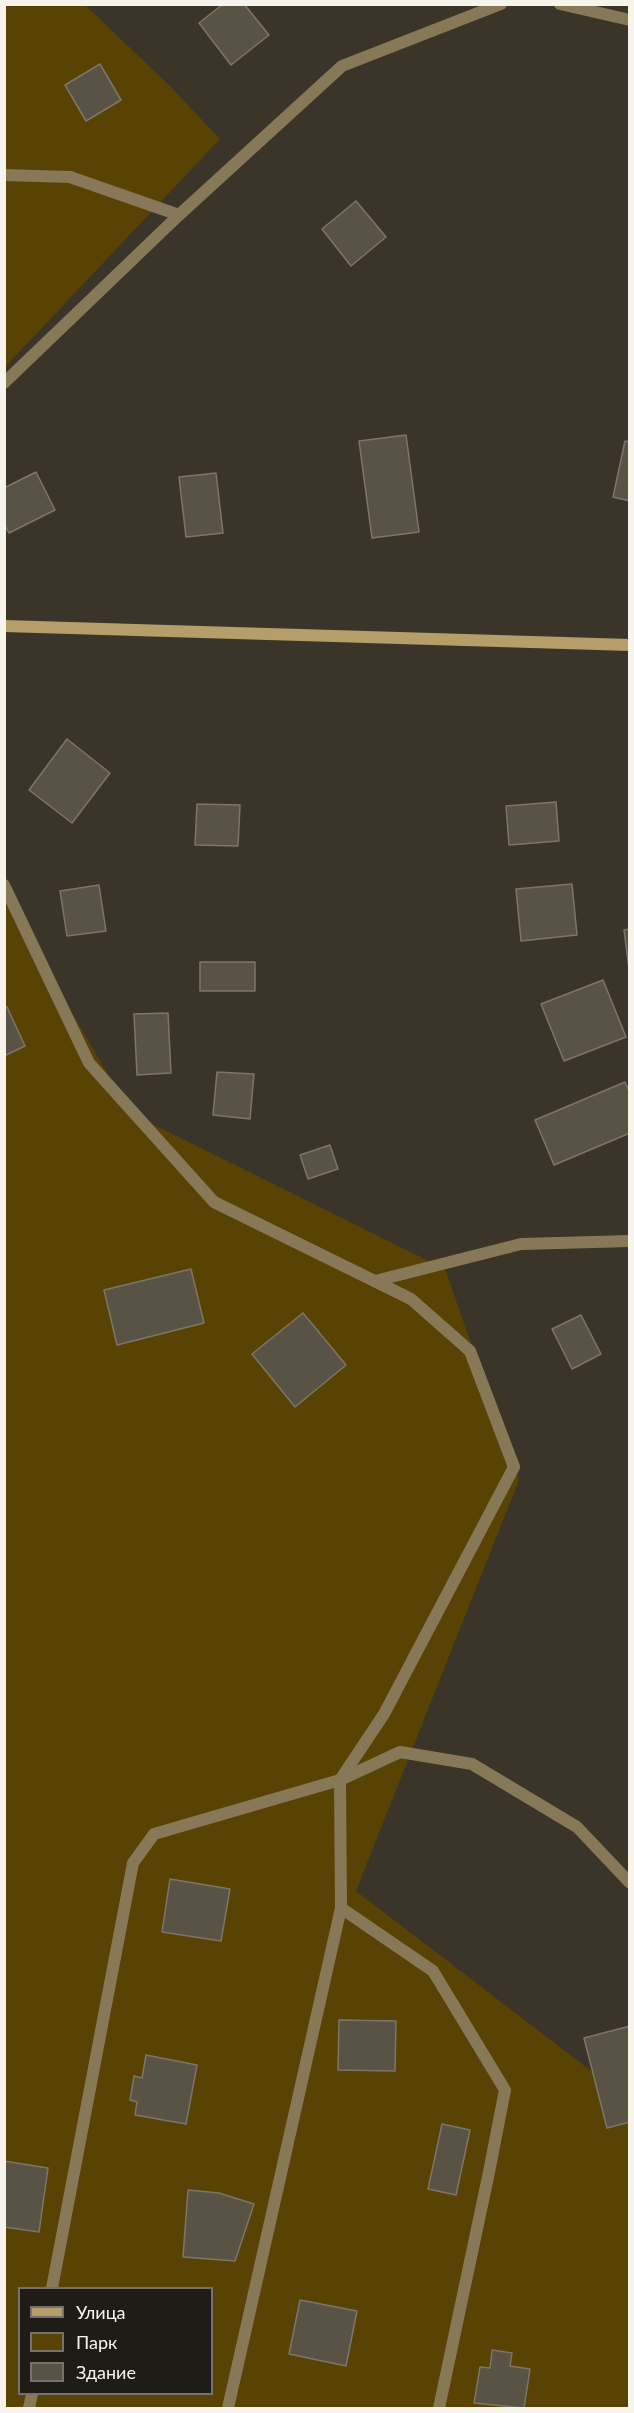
<!DOCTYPE html>
<meta charset="utf-8">
<style>
body{margin:0}
#map{position:relative;width:634px;height:2413px;overflow:hidden;background:#3a3528;font-family:Lato,sans-serif}
canvas{display:block}
.frame{position:absolute;inset:0;border:6px solid #f7f4ec;pointer-events:none}
.legend{position:absolute;left:18px;top:2287px;width:195px;height:108px;box-sizing:border-box;background:#1f1c17;border:2px solid #75726c;margin:0;padding:8px 10px;list-style:none;font-size:18px;color:#f7f4ec}
.legend li{display:flex;align-items:center;gap:12px;height:30px}
.legend b{width:30px;border:2px solid #75726c}
</style>
<div id="map">
<canvas width="634" height="2413"></canvas>
<div class="frame"></div>
<ul class="legend">
<li><b style="height:8px;background:#b59e69"></b>Улица</li>
<li><b style="height:16px;background:#584304"></b>Парк</li>
<li><b style="height:16px;background:#595346"></b>Здание</li>
</ul>
</div>
<script>
const c = document.querySelector('canvas').getContext('2d');
c.lineJoin = 'round';
function paint(path, color) {
  c.fillStyle = color;
  c.fill(path, 'evenodd');
}
function poly(rows) {
  const path = new Path2D();
  for (const r of rows) {
    path.moveTo(r[0], r[1]);
    for (let i = 2; i < r.length; i += 2) path.lineTo(r[i], r[i + 1]);
  }
  return path;
}
function stroke(path, color, width, dash) {
  c.strokeStyle = color;
  c.lineWidth = width;
  c.lineCap = dash ? 'butt' : 'round';
  c.setLineDash(dash || []);
  c.stroke(path);
}
const green = poly([
 [5,5,85,5,169,85,220,139,5,367],
 [4,895,130,1113,445,1269,519,1480,356,1891,629,2100,629,2408,5,2408],
 [20,2288,212,2288,212,2394,20,2394]
]);
const building = poly([
 [223,4,244,4,269,35,231,65,199,23,223,4],
 [100,64,121,100,86,121,65,85,100,64],
 [356,201,386,237,351,266,322,229,356,201],
 [406,435,419,532,372,538,359,441,406,435],
 [625,441,630,442,630,501,613,497,625,441],
 [36,472,55,510,9,533,4,524,4,488,36,472],
 [216,473,223,533,186,537,179,477,216,473],
 [67,739,110,773,72,823,29,790,67,739],
 [556,802,559,841,509,845,506,806,556,802],
 [197,804,240,805,238,846,195,845,197,804],
 [572,884,577,935,521,941,516,889,572,884],
 [99,885,106,931,67,936,60,891,99,885],
 [630,929,630,977,624,930,630,929],
 [200,962,255,962,255,991,200,991,200,962],
 [603,980,626,1037,564,1061,541,1004,603,980],
 [7,1007,25,1046,4,1056,4,1008,7,1007],
 [168,1013,171,1073,137,1075,134,1014,168,1013],
 [217,1072,254,1074,250,1119,213,1115,217,1072],
 [625,1082,630,1093,630,1133,554,1165,535,1120,625,1082],
 [330,1145,338,1169,308,1179,300,1155,330,1145],
 [191,1269,204,1323,117,1345,104,1290,191,1269],
 [303,1313,346,1365,295,1407,252,1354,303,1313],
 [581,1315,601,1354,572,1369,552,1329,581,1315],
 [170,1879,230,1889,221,1941,162,1932,170,1879],
 [339,2020,396,2021,395,2071,338,2070,339,2020],
 [630,2026,630,2122,607,2128,584,2038,630,2026],
 [146,2055,197,2065,186,2124,135,2115,137,2102,130,2100,134,2076,142,2078,146,2055],
 [442,2124,470,2130,456,2195,428,2189,442,2124],
 [4,2161,48,2168,39,2232,4,2227,4,2161],
 [188,2190,219,2193,254,2204,235,2261,183,2257,188,2190],
 [300,2300,357,2311,346,2366,289,2354,300,2300],
 [492,2350,512,2353,510,2366,530,2369,524,2408,474,2403,480,2367,490,2368,492,2350]
]);
const lane = poly([
 [4,175,70,177,179,215],
 [375,1281,521,1244,630,1241],
 [341,1908,433,1971,505,2090,488,2177,439,2408],
 [52,2288,133,1863,154,1834,340,1780,400,1752,472,1764,577,1827,630,1883],
 [29,2408,32,2394]
]);
const street = poly([
 [560,4,630,20],
 [4,383,179,215,342,66,501,4],
 [4,885,89,1063,214,1202,411,1299,470,1351,514,1467,384,1714,340,1780,341,1908,228,2408]
]);
const secondary = poly([
 [4,626,630,645]
]);
paint(green, '#584304');
paint(building, '#595346');
stroke(building, '#7d7668', 1.5);
stroke(lane, '#877958', 12);
stroke(street, '#877958', 12);
stroke(secondary, '#b59e69', 12);
</script>
